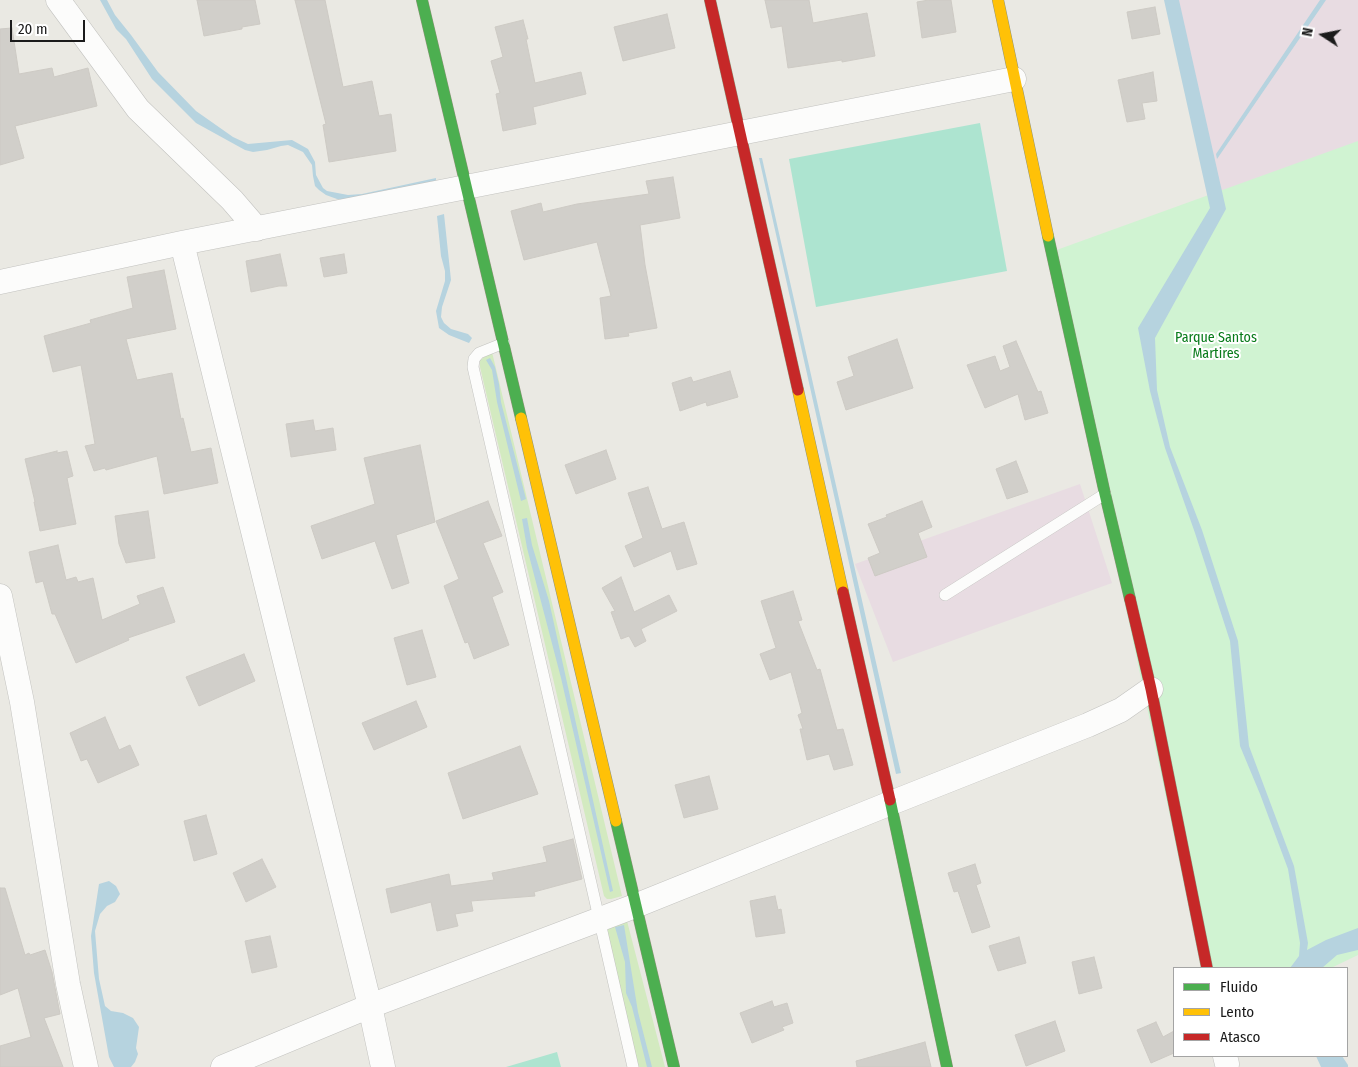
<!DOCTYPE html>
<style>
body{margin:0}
#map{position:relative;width:1358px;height:1067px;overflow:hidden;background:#eae9e3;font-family:"Fira Sans Condensed",sans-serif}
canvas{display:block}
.legend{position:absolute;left:1173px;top:967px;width:175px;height:90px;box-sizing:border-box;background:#fff;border:1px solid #a4a4a4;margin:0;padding:6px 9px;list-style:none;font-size:15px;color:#1b1b1b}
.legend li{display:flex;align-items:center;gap:10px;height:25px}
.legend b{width:25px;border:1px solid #a4a4a4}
.north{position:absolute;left:1298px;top:10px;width:50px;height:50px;-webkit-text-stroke:4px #fff;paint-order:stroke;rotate:281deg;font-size:14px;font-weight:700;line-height:20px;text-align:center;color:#1b1b1b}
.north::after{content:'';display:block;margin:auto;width:18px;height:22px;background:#1b1b1b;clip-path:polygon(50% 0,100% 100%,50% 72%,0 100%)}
.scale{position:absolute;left:10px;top:20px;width:75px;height:22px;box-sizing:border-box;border:2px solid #1b1b1b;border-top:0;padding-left:6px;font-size:15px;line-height:18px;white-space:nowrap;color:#1b1b1b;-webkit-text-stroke:4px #fff;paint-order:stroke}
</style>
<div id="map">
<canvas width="1358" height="1067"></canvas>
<ul class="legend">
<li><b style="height:6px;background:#4caf50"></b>Fluido</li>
<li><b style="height:6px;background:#ffc107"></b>Lento</li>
<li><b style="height:6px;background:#c62828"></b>Atasco</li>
</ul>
<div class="north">N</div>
<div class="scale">20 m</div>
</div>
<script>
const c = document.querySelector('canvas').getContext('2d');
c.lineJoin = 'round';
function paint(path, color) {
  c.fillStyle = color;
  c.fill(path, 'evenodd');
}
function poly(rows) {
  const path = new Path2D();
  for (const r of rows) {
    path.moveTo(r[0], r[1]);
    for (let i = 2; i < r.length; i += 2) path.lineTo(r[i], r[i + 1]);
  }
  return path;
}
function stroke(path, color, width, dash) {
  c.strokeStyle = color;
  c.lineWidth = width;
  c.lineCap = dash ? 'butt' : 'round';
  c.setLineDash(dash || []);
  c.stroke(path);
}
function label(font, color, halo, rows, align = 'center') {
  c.font = font + ' "Fira Sans Condensed",sans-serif';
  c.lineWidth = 4;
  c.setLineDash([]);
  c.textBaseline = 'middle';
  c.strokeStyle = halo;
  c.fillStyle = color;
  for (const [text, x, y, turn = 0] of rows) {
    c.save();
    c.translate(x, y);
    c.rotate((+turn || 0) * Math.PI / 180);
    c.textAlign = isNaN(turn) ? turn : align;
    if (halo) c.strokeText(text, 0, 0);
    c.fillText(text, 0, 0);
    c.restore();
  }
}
const industrial = poly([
 [1167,0,1358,0,1358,162,1214,217],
 [1080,484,1112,583,893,662,855,564]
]);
const grass = poly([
 [492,352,622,896,611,899,607,899,604,896,480,367,480,360],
 [627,921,665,1067,635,1067,605,928]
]);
const park = poly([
 [1358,141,1358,955,1331,968,1202,968,1051,252]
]);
const pitch = poly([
 [980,123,1007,271,816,307,789,159],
 [557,1052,561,1067,506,1067]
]);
const water = poly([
 [100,0,107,0,115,15,131,35,158,72,196,111,233,137,248,144,292,140,308,149,315,162,316,175,323,188,327,191,348,195,362,194,436,178,436,183,348,201,337,199,326,195,319,190,315,186,313,176,312,165,303,152,288,145,281,146,267,150,253,152,245,150,196,123,152,79,126,39,116,29],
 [1164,0,1179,0,1226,209,1155,338,1157,390,1170,447,1202,530,1238,641,1249,746,1294,866,1308,943,1307,950,1326,940,1358,928,1358,950,1337,955,1322,968,1290,968,1299,956,1300,943,1288,869,1260,794,1240,746,1230,641,1195,533,1165,448,1150,391,1138,328,1210,208],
 [1320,0,1326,0,1217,159,1216,154],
 [759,158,762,158,901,773,896,774],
 [444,214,451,280,442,307,441,317,444,323,451,329,468,334,472,338,469,343,449,335,439,328,436,311,445,281,445,271,441,256,437,216],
 [490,358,495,367,499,384,501,402,526,499,521,501,497,402,492,370,486,360],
 [527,518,532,545,549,601,613,891,610,892,561,678,527,548,522,519],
 [109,881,116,886,120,894,115,902,107,906,100,914,95,931,99,979,105,1006,111,1011,123,1013,133,1018,139,1027,136,1048,138,1054,135,1062,131,1067,114,1067,109,1057,94,973,91,936,99,884],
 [624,925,638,1012,652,1067,647,1067,632,1007,626,993,625,962,615,927],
 [1316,1056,1342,1056,1348,1065,1348,1067,1321,1067]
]);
const building = poly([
 [197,0,255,0,260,24,242,27,242,29,204,36,197,0],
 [295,0,325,0,343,87,372,81,379,116,391,114,396,151,329,162,323,125,326,124,295,0],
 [765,0,809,0,813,23,867,13,875,56,842,62,842,60,788,68,782,26,771,28,765,0],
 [929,0,951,0,956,32,922,38,917,2,929,0],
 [1155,7,1160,34,1132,39,1127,12,1155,7],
 [667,14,675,48,623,61,614,27,667,14],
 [523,20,528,39,526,39,535,83,581,72,586,94,533,107,536,124,503,131,496,94,500,93,491,61,503,57,495,27,523,20],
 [12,28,19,74,52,68,54,77,88,68,97,106,15,126,24,158,0,165,0,29,12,28],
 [1153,72,1157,101,1142,103,1145,119,1127,122,1118,80,1153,72],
 [673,177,680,218,640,225,645,265,657,328,628,333,629,336,605,339,600,298,611,296,597,242,524,260,511,211,541,203,543,212,577,204,649,194,646,181,673,177],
 [280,254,287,286,279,286,251,292,246,261,280,254],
 [344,254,347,273,324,277,320,258,344,254],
 [164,270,176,329,126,339,137,380,172,373,181,419,183,418,191,452,211,448,218,483,164,494,157,456,106,470,105,468,94,471,85,446,95,444,81,365,53,372,44,336,91,323,90,320,133,308,127,277,164,270],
 [897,339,913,388,846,410,837,382,854,376,848,357,897,339],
 [1016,341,1038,392,1041,391,1048,413,1025,420,1018,394,985,408,967,365,995,356,1000,371,1010,367,1003,346,1016,341],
 [730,371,738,397,707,406,706,402,680,411,672,383,691,377,693,382,730,371],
 [313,420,315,431,333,428,336,450,291,457,286,424,313,420],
 [420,445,435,522,396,535,409,583,392,589,375,541,322,559,311,526,375,504,364,458,420,445],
 [606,450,616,479,576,494,565,465,606,450],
 [57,451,57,453,67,451,73,476,67,478,76,524,40,531,34,502,35,502,25,459,57,451],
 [1016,461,1028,492,1007,499,996,469,1016,461],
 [648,487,662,529,684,522,697,564,677,570,671,551,634,567,625,546,643,538,628,493,648,487],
 [488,501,502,536,483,543,503,592,492,597,509,645,474,659,468,642,465,643,444,586,459,579,436,521,488,501],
 [922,501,932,527,918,533,927,557,875,576,868,558,880,553,868,524,887,517,886,515,922,501],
 [148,511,155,558,126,563,119,544,115,516,148,511],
 [58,545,66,580,76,577,78,582,93,578,102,620,140,604,137,596,163,587,175,622,128,638,129,640,76,663,55,614,52,614,43,581,36,583,29,552,58,545],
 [621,577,634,612,669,595,677,611,641,629,646,641,635,647,629,636,621,639,611,612,615,611,602,588,621,577],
 [793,591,802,620,798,621,817,670,820,669,837,730,843,729,853,765,834,770,829,754,807,760,800,729,803,729,798,715,802,713,791,672,770,680,760,654,776,648,761,601,793,591],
 [422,630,436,677,407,685,394,638,422,630],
 [244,654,255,681,199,706,186,677,244,654],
 [416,701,427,727,374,750,362,723,416,701],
 [105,717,119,750,130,745,139,765,98,783,87,759,81,761,70,733,105,717],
 [520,746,538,794,463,819,448,773,520,746],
 [709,776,718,809,684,818,675,785,709,776],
 [206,815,217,854,194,861,184,821,206,815],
 [573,839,582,879,534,892,535,896,471,901,473,911,455,914,458,926,437,931,431,902,391,913,386,889,449,874,451,886,494,880,492,873,547,862,543,847,573,839],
 [262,859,276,887,246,902,233,873,262,859],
 [975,864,981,883,976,885,990,927,972,933,958,891,954,892,948,873,975,864],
 [0,888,5,888,25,955,29,953,30,955,45,950,52,972,60,1014,44,1018,63,1067,0,1067,0,1046,31,1037,18,988,0,995,0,888],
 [775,896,778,910,781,909,785,933,756,937,750,901,775,896],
 [270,936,277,967,252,973,245,941,270,936],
 [1019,937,1026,963,998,971,989,946,1019,937],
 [1094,957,1102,988,1079,994,1072,962,1094,957],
 [772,1001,774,1007,787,1003,793,1023,782,1027,784,1030,752,1043,740,1013,772,1001],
 [1055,1021,1065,1051,1026,1066,1015,1035,1055,1021],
 [1156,1022,1163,1037,1174,1031,1174,1053,1151,1063,1137,1030,1156,1022],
 [925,1042,931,1067,857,1067,856,1061,925,1042]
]);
const lane = poly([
 [504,343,479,353,474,359,473,367,633,1067],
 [945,595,1105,494]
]);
const street = poly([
 [58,0,138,109,232,200,257,229],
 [182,243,370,1006,383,1067],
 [0,282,182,243,1014,79],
 [0,596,22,702,68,984,86,1067],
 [1225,1056,1227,1064],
 [223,1067,370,1006,635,906,891,803,1088,725,1121,710,1151,689]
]);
const fast = poly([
 [422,0,521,418],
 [1048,236,1105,494,1130,599],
 [890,800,947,1067],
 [616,821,674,1067]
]);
const slow = poly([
 [998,0,1048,236],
 [798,390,843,592],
 [521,418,616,821]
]);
const jam = poly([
 [710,0,798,390],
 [843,592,890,800],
 [1130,599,1151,689,1207,968]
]);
const parkNames = [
 ["Parque Santos",1216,338],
 ["Martires",1216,354]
];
paint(industrial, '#e8dce2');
paint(grass, '#d3eac0');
paint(park, '#d0f3d2');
paint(pitch, '#ade4d0');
paint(water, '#b6d3df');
paint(building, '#d1cfca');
stroke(building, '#cdcac4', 1);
stroke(lane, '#c2c2bf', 12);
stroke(street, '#c2c2bf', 25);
stroke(fast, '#90947b', 12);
stroke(slow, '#90947b', 12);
stroke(jam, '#90947b', 12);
stroke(lane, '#fcfcfb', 11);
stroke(street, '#fcfcfb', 24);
stroke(fast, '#4caf50', 11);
stroke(slow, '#ffc107', 11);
stroke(jam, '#c62828', 11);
label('14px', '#087b1a', '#fff', parkNames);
</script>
